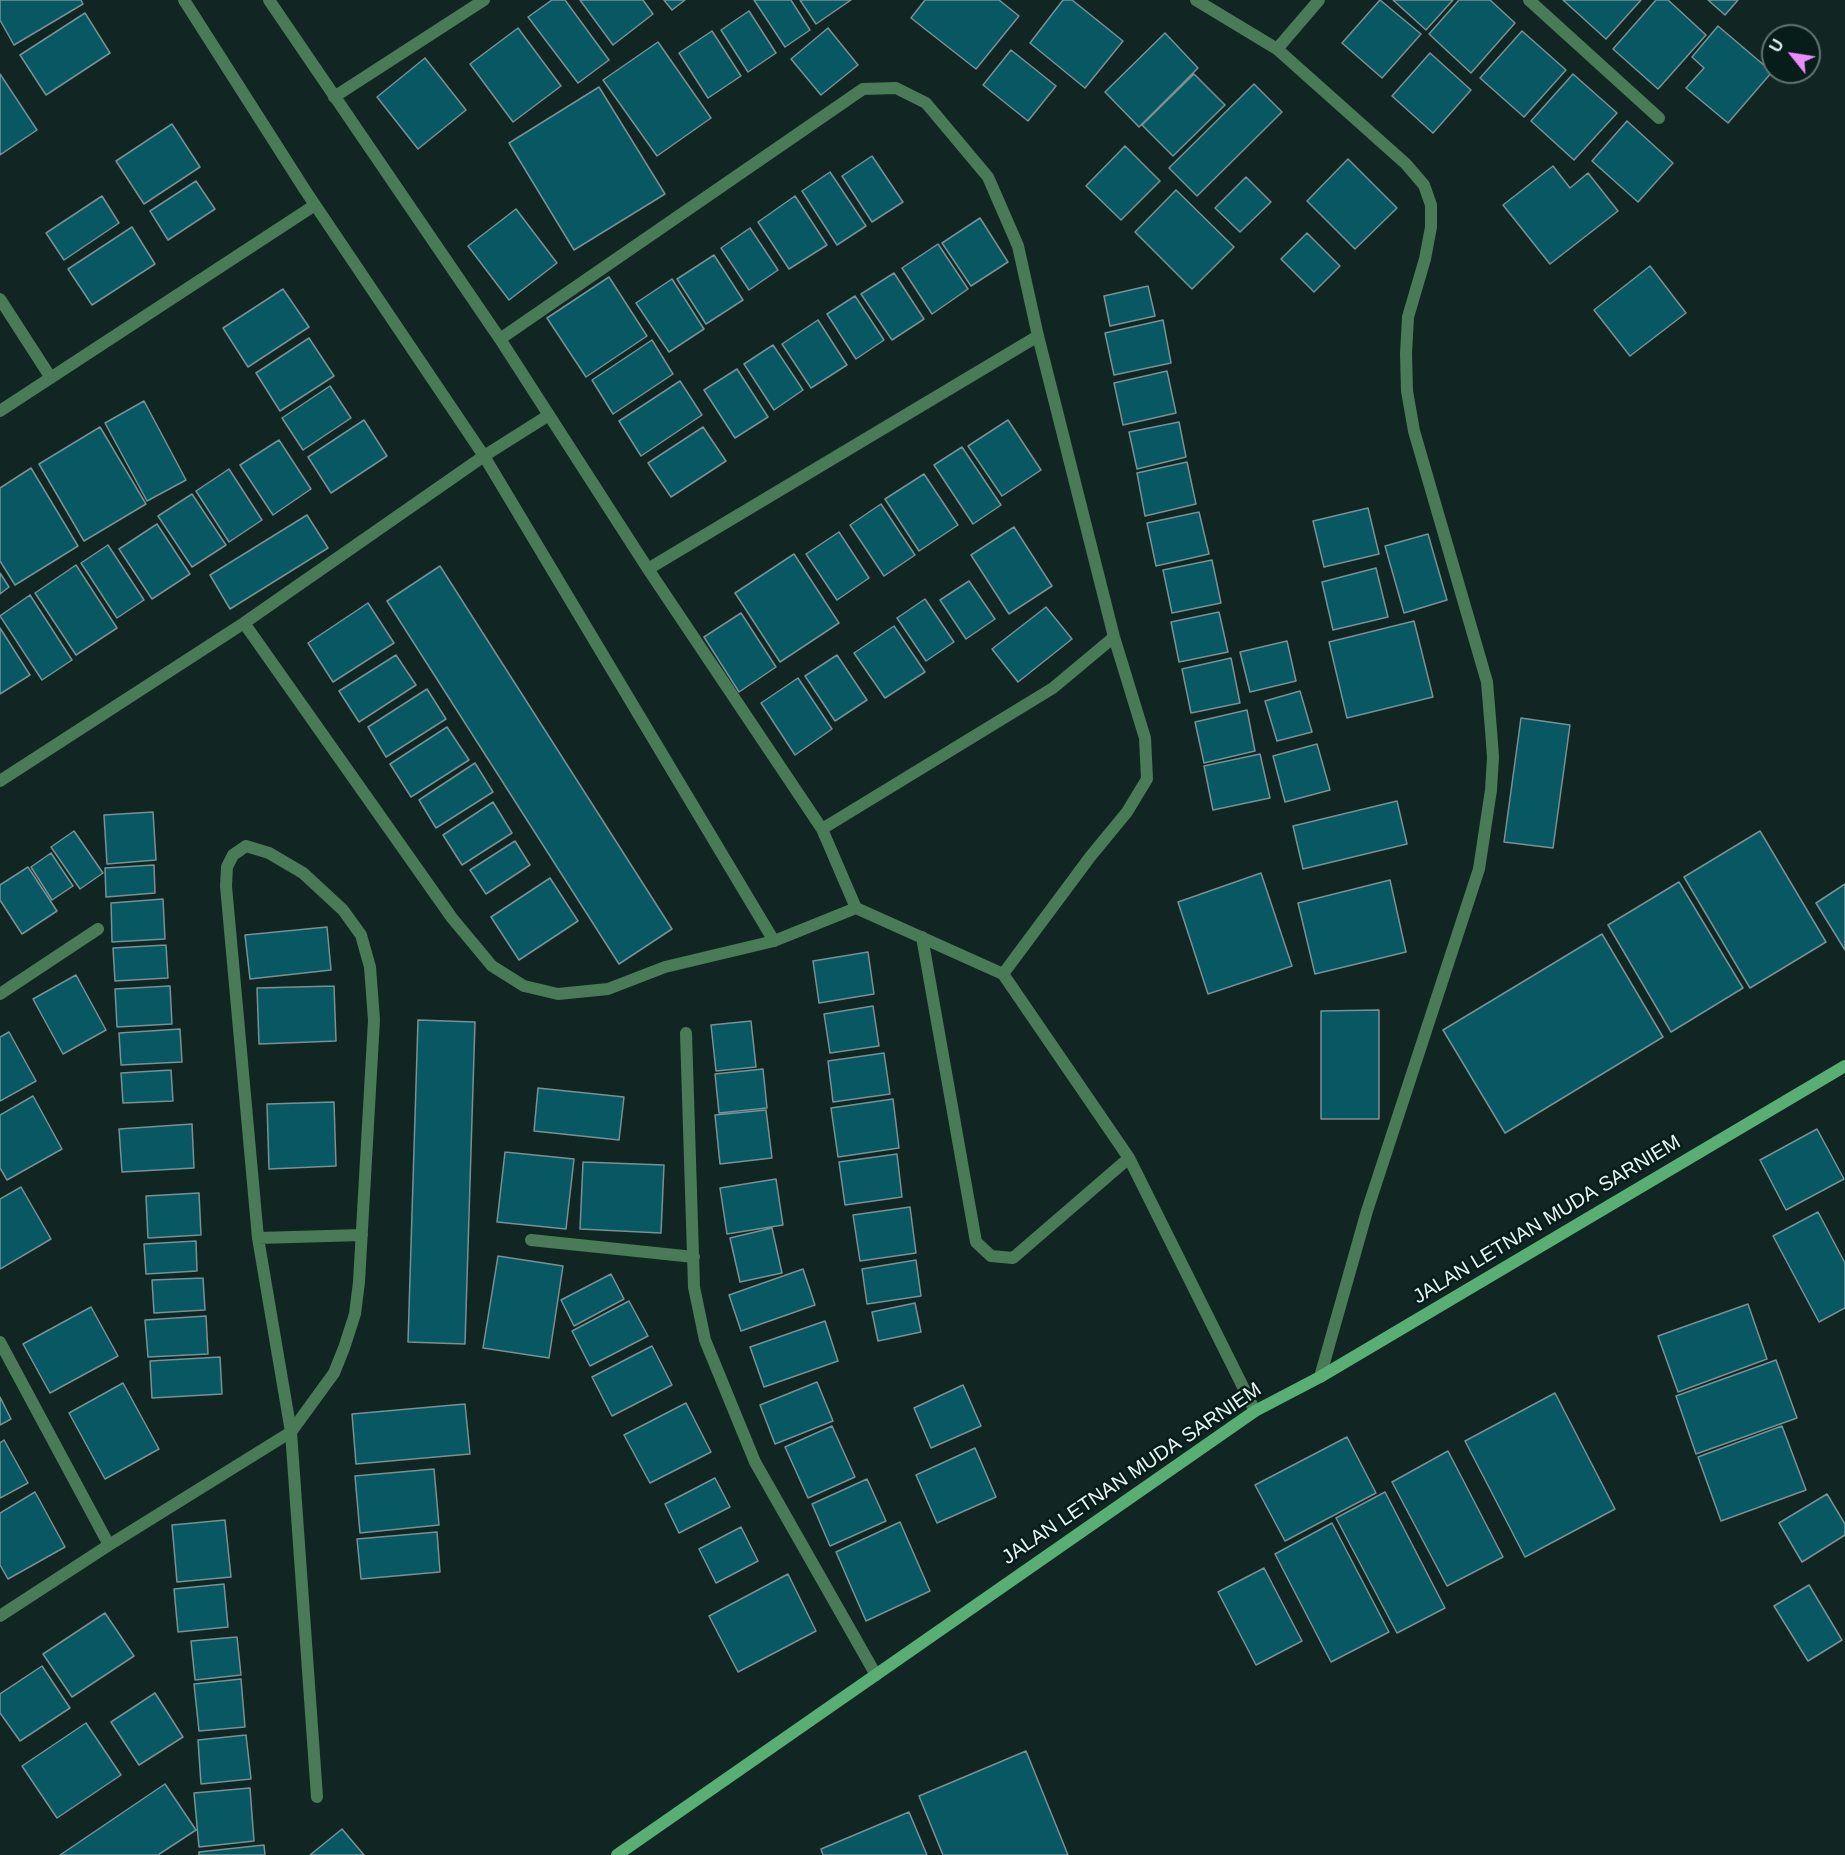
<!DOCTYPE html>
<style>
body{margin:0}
#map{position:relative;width:1845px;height:1855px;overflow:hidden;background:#112622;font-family:Helvetica,sans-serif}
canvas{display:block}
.north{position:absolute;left:1761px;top:24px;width:60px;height:60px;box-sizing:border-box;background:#071d19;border:2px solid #617470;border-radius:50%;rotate:300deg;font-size:16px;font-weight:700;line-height:24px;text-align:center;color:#e9f6f3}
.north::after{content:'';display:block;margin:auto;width:21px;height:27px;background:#ec8cfa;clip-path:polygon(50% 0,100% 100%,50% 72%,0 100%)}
</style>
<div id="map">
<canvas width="1845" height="1855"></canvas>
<div class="north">U</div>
</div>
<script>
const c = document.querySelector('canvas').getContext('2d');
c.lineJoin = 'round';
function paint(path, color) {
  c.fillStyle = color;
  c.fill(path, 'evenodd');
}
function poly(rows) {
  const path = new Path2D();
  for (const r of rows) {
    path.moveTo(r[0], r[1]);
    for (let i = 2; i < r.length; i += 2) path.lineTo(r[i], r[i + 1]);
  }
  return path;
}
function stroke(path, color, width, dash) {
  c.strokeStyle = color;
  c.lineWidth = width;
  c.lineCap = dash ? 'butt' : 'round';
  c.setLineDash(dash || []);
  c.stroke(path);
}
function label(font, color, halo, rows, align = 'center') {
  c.font = font + ' Helvetica,sans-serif';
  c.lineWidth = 5;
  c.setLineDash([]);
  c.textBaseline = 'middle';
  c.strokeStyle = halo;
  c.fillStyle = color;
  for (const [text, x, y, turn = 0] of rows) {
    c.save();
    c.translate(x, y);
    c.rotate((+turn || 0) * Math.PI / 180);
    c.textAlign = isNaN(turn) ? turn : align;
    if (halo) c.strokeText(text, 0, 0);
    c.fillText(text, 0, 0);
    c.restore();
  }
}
const building = poly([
 [0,0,81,0,83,4,14,45,0,20,0,0],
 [552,0,565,0,609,60,578,83,528,17,552,0],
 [580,0,643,0,653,14,613,45,580,0],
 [664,0,685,0,672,10,664,0],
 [754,0,791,0,810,30,785,47,754,0],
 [800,0,851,0,816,24,800,0],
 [925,0,999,0,1019,16,976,69,911,18,925,0],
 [1063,0,1072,0,1123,41,1085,88,1030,43,1063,0],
 [1380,0,1421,34,1382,78,1342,43,1380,0],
 [1393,0,1453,0,1426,30,1393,0],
 [1459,0,1490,0,1515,23,1471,73,1429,34,1459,0],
 [1563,0,1641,0,1606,39,1563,0],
 [1656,0,1668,0,1706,35,1658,89,1613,49,1656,0],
 [1708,0,1738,0,1725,15,1708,0],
 [749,11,776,53,748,72,721,30,749,11],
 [85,13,110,53,46,95,20,55,85,13],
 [1718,26,1772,72,1728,123,1686,88,1704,68,1692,57,1718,26],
 [518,28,561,86,513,122,470,64,518,28],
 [828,28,858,65,821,95,791,59,828,28],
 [712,31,741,76,708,98,679,53,712,31],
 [1522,31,1566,70,1524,117,1480,78,1522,31],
 [1165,33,1198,68,1139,127,1105,92,1165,33],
 [658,42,711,118,657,156,603,80,658,42],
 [1011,50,1056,86,1028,121,983,85,1011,50],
 [1430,53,1471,90,1433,133,1392,96,1430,53],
 [425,58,466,110,418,149,377,97,425,58],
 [0,74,37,130,0,155,0,74],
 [1194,74,1225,105,1173,156,1142,125,1194,74],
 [1573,74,1617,113,1574,160,1531,121,1573,74],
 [1254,84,1282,112,1197,196,1169,168,1254,84],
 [599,87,665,194,574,250,509,143,599,87],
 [1627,121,1673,163,1638,202,1592,161,1627,121],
 [172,124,200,167,144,204,116,161,172,124],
 [1125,146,1160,181,1121,220,1086,186,1125,146],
 [872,156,903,202,872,222,842,176,872,156],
 [1348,159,1397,208,1355,249,1307,201,1348,159],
 [1553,166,1570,188,1588,173,1618,211,1550,264,1503,205,1553,166],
 [830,172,866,226,837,245,802,191,830,172],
 [1246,177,1271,202,1240,232,1215,208,1246,177],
 [196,181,215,209,168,240,150,211,196,181],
 [1176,190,1234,247,1192,289,1135,232,1176,190],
 [102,196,119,223,64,260,46,233,102,196],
 [795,196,827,245,789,269,758,222,795,196],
 [516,209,557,263,509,300,468,246,516,209],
 [980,218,1008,262,971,286,942,243,980,218],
 [132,227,155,264,92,305,68,269,132,227],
 [750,228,778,270,749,290,721,248,750,228],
 [1307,233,1340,266,1314,292,1281,259,1307,233],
 [938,244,968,289,932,314,902,268,938,244],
 [714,255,743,300,706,324,677,279,714,255],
 [1650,266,1686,313,1630,356,1594,310,1650,266],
 [894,273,924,319,892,340,861,294,894,273],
 [609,277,647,336,586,377,547,318,609,277],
 [672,279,704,329,669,352,636,303,672,279],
 [1148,286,1155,316,1110,326,1104,296,1148,286],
 [283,289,309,327,248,367,223,328,283,289],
 [855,296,884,340,856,359,827,314,855,296],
 [818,320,847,365,811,388,782,344,818,320],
 [1163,320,1171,363,1114,375,1105,333,1163,320],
 [309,338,334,376,280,411,256,373,309,338],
 [652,340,673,374,613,414,592,380,652,340],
 [773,345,803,390,774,410,744,364,773,345],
 [737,369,768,417,735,438,704,390,737,369],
 [1167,371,1176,413,1123,425,1114,383,1167,371],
 [680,381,702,415,641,456,619,421,680,381],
 [330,386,351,418,303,450,282,418,330,386],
 [144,401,186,480,147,501,105,423,144,401],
 [364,420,387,456,331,493,308,457,364,420],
 [1008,420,1041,470,1002,496,968,446,1008,420],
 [1179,422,1186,457,1137,469,1129,432,1179,422],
 [100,427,146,504,84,541,39,464,100,427],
 [703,427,726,461,671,497,648,463,703,427],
 [279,440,311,489,273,515,240,465,279,440],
 [962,447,1001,505,973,524,934,465,962,447],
 [1187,462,1196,504,1145,516,1137,473,1187,462],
 [31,468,78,546,15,585,0,561,0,488,31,468],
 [229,469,262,520,229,542,196,491,229,469],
 [924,474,958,525,919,551,885,499,924,474],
 [192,494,226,545,192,567,158,516,192,494],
 [881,504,915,555,884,576,850,525,881,504],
 [1368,508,1379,554,1324,567,1313,521,1368,508],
 [1199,512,1209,554,1156,566,1147,523,1199,512],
 [307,515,328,548,230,609,210,575,307,515],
 [157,524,190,574,152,599,119,549,157,524],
 [1014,527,1052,586,1009,614,971,555,1014,527],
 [839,532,869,578,837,600,806,554,839,532],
 [1428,534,1447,600,1404,613,1385,546,1428,534],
 [108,545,144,600,117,618,81,563,108,545],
 [794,554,839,623,780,662,735,593,794,554],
 [1212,560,1221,603,1172,613,1163,570,1212,560],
 [76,565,117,628,76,655,35,593,76,565],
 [440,566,672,929,619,964,387,601,440,566],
 [1376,568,1388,617,1333,630,1322,582,1376,568],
 [0,573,9,587,0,594,0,573],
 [969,581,995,619,966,639,940,600,969,581],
 [30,595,72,660,42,680,0,616,30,595],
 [925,599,954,642,926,661,897,618,925,599],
 [368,603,394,643,333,682,308,643,368,603],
 [1046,607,1072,639,1018,682,992,649,1046,607],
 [1219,612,1228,652,1179,662,1171,622,1219,612],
 [741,613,776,667,739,692,704,637,741,613],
 [1414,621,1433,697,1347,718,1329,642,1414,621],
 [894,626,925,672,885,698,854,653,894,626],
 [0,628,30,675,0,694,0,628],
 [1287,641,1296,681,1250,692,1240,652,1287,641],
 [396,655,416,685,359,722,339,691,396,655],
 [837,655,867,700,835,721,805,676,837,655],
 [1231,658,1240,703,1191,713,1182,669,1231,658],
 [798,678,832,729,795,755,761,703,798,678],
 [427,689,446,719,386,757,368,727,427,689],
 [1300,691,1312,732,1277,741,1265,701,1300,691],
 [1247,710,1255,751,1204,763,1195,722,1247,710],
 [1521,718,1570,725,1553,848,1504,842,1521,718],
 [447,727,469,760,411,797,390,764,447,727],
 [1317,744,1330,790,1285,802,1273,756,1317,744],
 [1260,754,1270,798,1213,810,1204,766,1260,754],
 [475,763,493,792,436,828,419,800,475,763],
 [1397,801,1407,844,1303,869,1293,826,1397,801],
 [493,802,512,833,462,865,443,835,493,802],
 [153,812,156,860,107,864,104,815,153,812],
 [74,831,103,873,80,889,51,847,74,831],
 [1760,831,1826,942,1750,988,1684,877,1760,831],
 [515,841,530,865,486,894,470,870,515,841],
 [51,853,73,886,52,900,31,867,51,853],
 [154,865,155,893,106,897,105,868,154,865],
 [28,867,57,911,22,934,0,900,0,885,28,867],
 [1261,873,1292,966,1208,994,1178,902,1261,873],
 [550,878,578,921,519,960,491,917,550,878],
 [1390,880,1406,952,1315,974,1298,903,1390,880],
 [1679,882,1743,988,1671,1032,1608,925,1679,882],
 [1845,884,1845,950,1816,903,1845,884],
 [163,899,165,939,112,942,111,903,163,899],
 [327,927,331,970,250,979,245,935,327,927],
 [1602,934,1663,1037,1505,1133,1443,1030,1602,934],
 [166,945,168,978,115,981,113,948,166,945],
 [868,952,874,994,819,1003,813,961,868,952],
 [76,975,106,1030,63,1054,33,999,76,975],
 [170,986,172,1024,117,1027,115,989,170,986],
 [334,986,336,1041,259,1044,257,988,334,986],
 [873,1006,879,1046,830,1053,824,1014,873,1006],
 [1379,1010,1379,1119,1321,1119,1321,1011,1379,1010],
 [418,1020,475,1022,465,1344,408,1342,418,1020],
 [751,1021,756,1067,716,1071,711,1025,751,1021],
 [180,1029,182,1062,121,1065,119,1033,180,1029],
 [9,1032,36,1081,0,1101,0,1037,9,1032],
 [884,1053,890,1094,833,1102,828,1061,884,1053],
 [763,1069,767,1108,719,1113,715,1074,763,1069],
 [171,1070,173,1101,123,1103,121,1073,171,1070],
 [538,1088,624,1097,619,1140,534,1131,538,1088],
 [33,1096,62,1149,7,1180,0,1168,0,1115,33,1096],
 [893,1099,899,1148,838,1157,831,1108,893,1099],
 [334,1102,336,1166,269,1169,267,1104,334,1102],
 [766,1110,772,1158,720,1164,715,1115,766,1110],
 [192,1124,194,1168,122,1172,119,1129,192,1124],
 [1817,1129,1844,1179,1786,1210,1760,1160,1817,1129],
 [505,1152,574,1159,566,1229,497,1222,505,1152],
 [897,1154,902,1197,845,1205,839,1162,897,1154],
 [583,1162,664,1165,661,1233,580,1229,583,1162],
 [776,1179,783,1225,727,1234,720,1188,776,1179],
 [21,1187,51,1239,0,1269,0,1199,21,1187],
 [199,1193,201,1235,148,1238,146,1196,199,1193],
 [910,1207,916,1253,860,1261,853,1215,910,1207],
 [1818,1212,1845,1263,1845,1308,1819,1322,1773,1236,1818,1212],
 [772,1228,782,1273,740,1282,730,1238,772,1228],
 [196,1241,197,1271,146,1274,144,1244,196,1241],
 [498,1256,563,1266,549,1358,483,1348,498,1256],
 [916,1260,921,1296,867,1304,862,1269,916,1260],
 [803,1269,815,1305,741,1331,729,1295,803,1269],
 [611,1274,624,1299,574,1326,561,1300,611,1274],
 [203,1278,205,1310,154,1313,152,1280,203,1278],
 [629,1301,648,1336,590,1366,572,1331,629,1301],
 [915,1303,921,1332,878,1341,872,1312,915,1303],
 [1748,1304,1767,1359,1678,1392,1658,1336,1748,1304],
 [91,1307,118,1356,50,1393,23,1344,91,1307],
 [206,1316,208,1354,148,1357,145,1320,206,1316],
 [825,1321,838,1361,764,1387,750,1347,825,1321],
 [652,1346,672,1385,612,1416,592,1377,652,1346],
 [220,1357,222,1394,152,1398,150,1361,220,1357],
 [1776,1360,1797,1418,1696,1454,1676,1396,1776,1360],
 [817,1382,833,1421,775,1444,760,1405,817,1382],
 [123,1383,159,1449,105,1479,69,1413,123,1383],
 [963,1385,981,1426,931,1448,914,1408,963,1385],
 [1555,1393,1615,1509,1525,1557,1465,1441,1555,1393],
 [0,1397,11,1419,0,1425,0,1397],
 [686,1403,711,1452,650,1483,624,1435,686,1403],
 [465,1404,470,1454,356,1464,352,1414,465,1404],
 [832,1426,855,1477,808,1498,785,1447,832,1426],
 [1782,1426,1806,1490,1721,1521,1698,1457,1782,1426],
 [1347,1437,1376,1493,1285,1541,1255,1485,1347,1437],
 [4,1440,28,1483,0,1498,0,1443,4,1440],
 [975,1448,996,1497,937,1523,916,1475,975,1448],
 [1448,1451,1503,1557,1447,1586,1392,1482,1448,1451],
 [434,1469,439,1525,360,1533,355,1476,434,1469],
 [715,1478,730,1507,679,1533,665,1504,715,1478],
 [867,1479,886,1521,830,1546,812,1504,867,1479],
 [35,1492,65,1547,8,1579,0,1565,0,1513,35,1492],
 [1385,1492,1445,1608,1397,1633,1336,1518,1385,1492],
 [1827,1494,1845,1524,1845,1535,1802,1562,1779,1523,1827,1494],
 [225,1520,231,1577,177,1582,172,1525,225,1520],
 [900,1522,930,1591,866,1621,836,1552,900,1522],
 [1332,1523,1389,1632,1331,1662,1275,1554,1332,1523],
 [741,1527,758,1561,716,1583,699,1549,741,1527],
 [437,1532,440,1572,361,1579,357,1539,437,1532],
 [1264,1568,1302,1641,1256,1665,1218,1592,1264,1568],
 [788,1574,816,1631,738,1672,709,1616,788,1574],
 [224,1584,228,1627,178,1632,174,1589,224,1584],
 [1809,1585,1842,1640,1808,1661,1774,1606,1809,1585],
 [105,1613,134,1656,72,1697,43,1654,105,1613],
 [237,1637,241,1675,195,1680,191,1641,237,1637],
 [42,1666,70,1708,20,1741,0,1713,0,1694,42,1666],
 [241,1679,245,1727,199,1731,194,1684,241,1679],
 [155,1693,183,1737,139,1765,111,1722,155,1693],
 [86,1723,121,1775,57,1818,22,1766,86,1723],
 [246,1735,251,1779,201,1784,198,1740,246,1735],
 [1026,1751,1068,1855,943,1855,919,1796,1026,1751],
 [165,1784,196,1830,158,1855,60,1855,165,1784],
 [250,1788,254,1841,199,1847,194,1793,250,1788],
 [909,1812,927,1855,823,1855,821,1849,909,1812],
 [342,1829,364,1855,310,1855,342,1829],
 [264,1845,265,1855,199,1855,199,1852,264,1845]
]);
const minor = poly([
 [184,0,305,190,484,456,774,941],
 [269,0,500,339,648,569,822,829,856,908],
 [1196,0,1277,49,1406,164,1424,185,1431,205,1431,227,1425,259,1408,317,1406,354,1407,391,1414,431,1487,682,1491,730,1493,757,1491,790,1479,869,1367,1211,1320,1377],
 [1529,0,1659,118],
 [1277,49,1319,0],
 [334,97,484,0],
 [0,299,51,378],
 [500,339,863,89,896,88,926,103,988,177,1018,246,1038,336,1114,637,1145,738,1147,779,1127,812,1090,857,1003,974],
 [0,411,315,205],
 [648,569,1038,336],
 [244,623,452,918,492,966,524,986,558,994,608,989,665,967,774,941,856,908,1003,974,1129,1158,1255,1411],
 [0,781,244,623,484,456,549,415],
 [822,829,1053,688,1114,637],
 [922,937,976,1242,991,1256,1013,1258,1129,1158],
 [0,994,98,929],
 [686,1033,694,1287,705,1340,755,1462,876,1675],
 [258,1238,362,1235],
 [531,1240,694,1257],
 [0,1342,109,1545],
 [0,1616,109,1545,291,1432,334,1373,344,1348,355,1314,359,1282,374,1020,370,967,361,935,343,910,303,873,269,853,246,846,233,855,227,867,226,886,258,1238,291,1432,317,1797]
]);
const secondary = poly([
 [617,1855,1255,1411,1320,1377,1845,1066]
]);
const streetNames = [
 ["JALAN LETNAN MUDA SARNIEM",1547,1220,-31],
 ["JALAN LETNAN MUDA SARNIEM",1132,1474,-34]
];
paint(building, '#075862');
stroke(building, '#789195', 1.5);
stroke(minor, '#487b56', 12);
stroke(secondary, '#59ae73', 12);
label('20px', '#e9f6f3', '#071d19', streetNames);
</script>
